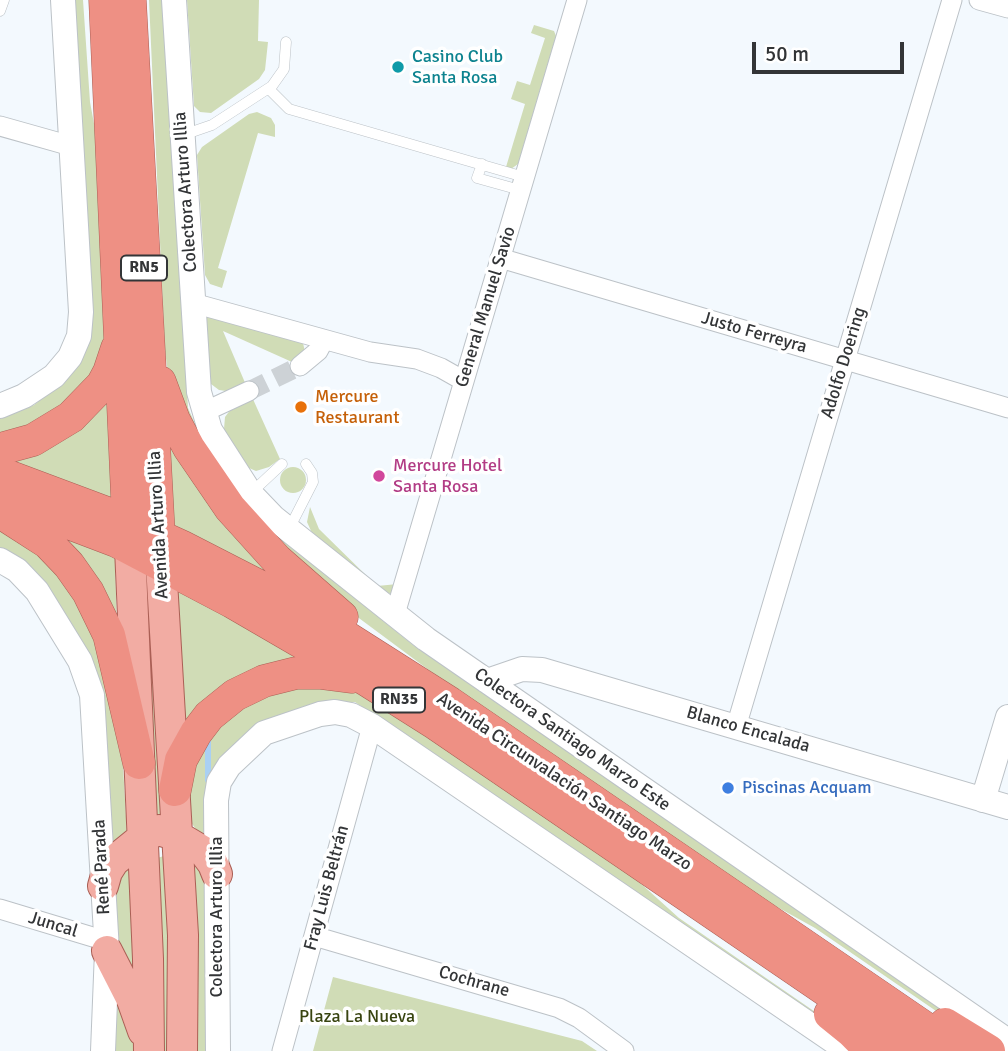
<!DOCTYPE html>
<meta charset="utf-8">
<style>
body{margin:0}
#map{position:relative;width:1008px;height:1051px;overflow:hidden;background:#f3f9fe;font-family:Signika,sans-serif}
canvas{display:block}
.scale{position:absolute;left:752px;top:42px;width:152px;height:32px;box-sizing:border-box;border:4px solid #333537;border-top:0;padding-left:9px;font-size:21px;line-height:24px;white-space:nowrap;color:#333537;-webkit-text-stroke:5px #fff;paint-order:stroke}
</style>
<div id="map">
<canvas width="1008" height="1051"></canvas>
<div class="scale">50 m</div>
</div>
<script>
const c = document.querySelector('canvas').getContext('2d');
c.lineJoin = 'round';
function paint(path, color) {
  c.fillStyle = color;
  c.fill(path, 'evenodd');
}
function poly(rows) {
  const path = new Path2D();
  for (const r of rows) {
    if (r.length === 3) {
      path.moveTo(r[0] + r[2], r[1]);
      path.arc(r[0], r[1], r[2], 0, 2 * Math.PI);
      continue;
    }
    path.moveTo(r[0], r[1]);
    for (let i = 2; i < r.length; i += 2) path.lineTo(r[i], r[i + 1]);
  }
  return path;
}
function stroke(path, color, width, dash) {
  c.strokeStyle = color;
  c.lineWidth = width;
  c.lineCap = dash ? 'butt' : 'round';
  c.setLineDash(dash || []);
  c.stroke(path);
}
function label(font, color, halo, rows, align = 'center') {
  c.font = font + ' Signika,sans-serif';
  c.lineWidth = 7;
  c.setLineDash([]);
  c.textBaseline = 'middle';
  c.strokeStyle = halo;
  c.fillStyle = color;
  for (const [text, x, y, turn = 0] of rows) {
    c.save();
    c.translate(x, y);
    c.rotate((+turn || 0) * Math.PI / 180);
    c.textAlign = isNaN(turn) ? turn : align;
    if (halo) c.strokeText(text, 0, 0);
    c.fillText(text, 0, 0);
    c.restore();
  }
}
const green = poly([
 [74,0,83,0,90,102,102,167,110,312,99,366,62,410,0,439,0,419,34,405,60,384,78,365],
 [149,0,164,0,188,408,197,428,280,538,413,645,977,1034,974,1037,815,928,723,877,457,691,340,604,298,569,191,432,168,372,165,352],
 [187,0,259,0,258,41,268,42,265,70,259,79,211,113,200,112,194,106],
 [534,25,554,31,556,36,518,164,511,169,506,167,525,104,511,99,517,81,530,85,545,38,531,33],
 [257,112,271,118,275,125,275,137,258,133,218,268,227,271,222,288,210,284,205,275,197,155,202,147,249,114],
 [206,316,303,343,305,352,292,362,223,331,246,385,226,391,219,390,211,384,208,376],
 [109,392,116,504,0,462],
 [252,397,280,459,269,467,256,471,249,468,224,429,225,417,231,409],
 [163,424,301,597,168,525],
 [293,480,13],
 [310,507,319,529,377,586,398,584,394,593,385,594,379,591,312,533,307,522],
 [0,525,44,555,88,613,120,716,127,833,113,852,102,703,0,550],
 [48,530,115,554,117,636],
 [172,581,299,656,184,735],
 [149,621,152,623,164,814,160,817,155,816,146,622],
 [281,686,355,688,597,844,679,918,837,1027,835,1031,355,702,336,702,259,725,205,842,190,821,184,792,213,727],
 [164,856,168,859,171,1051,161,1051,157,858],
 [192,857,205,874,211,1051,192,1051],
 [130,859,139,984,118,958,112,889],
 [333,977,582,1041,597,1051,313,1051],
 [115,998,138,1051,112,1051]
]);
const stream = poly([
 [208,737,208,780]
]);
const minorTunnel = poly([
 [249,391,300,366]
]);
const service = poly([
 [0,11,4,0],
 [269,89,289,109,524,177],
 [183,135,212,125,272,86,284,69,286,42],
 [482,164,477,178,520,190],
 [252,492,282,464],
 [289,529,313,482,312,473,306,464]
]);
const minor = poly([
 [979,0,1008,8],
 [0,126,71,146],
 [500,258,1008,408],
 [193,303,370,352,417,359,441,368,464,381],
 [300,366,318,351,324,340],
 [204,412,249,391],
 [395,614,577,0],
 [736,727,952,0],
 [0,909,106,941],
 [314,936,559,1008,579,1018,624,1051],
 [282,1051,372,726]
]);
const tertiary = poly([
 [174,0,199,392,210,430,251,494,274,518,426,639,1008,1041],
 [0,406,24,396,54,376,70,357,79,336,81,312,63,0],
 [0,560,17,570,37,591,80,661,92,695,107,951,103,1051],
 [487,681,522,669,542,670,1008,807],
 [983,800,1008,717],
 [218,1051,216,800,219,782,229,766,264,733,320,714,335,712,351,715,372,726,848,1051]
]);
const primary = poly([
 [130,548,148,959,149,1051],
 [161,564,183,935,182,1051],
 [103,886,107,872,114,861,146,835,159,830,177,836,204,852,213,864,217,874],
 [107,951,132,1000,143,1031]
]);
const trunk = poly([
 [105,0,129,540],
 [130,0,160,554],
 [160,382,174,420,189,448,230,508,277,560,342,617],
 [0,449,33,440,71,417,102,385,109,372,117,348],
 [0,473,115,516,181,546,257,585,332,628,450,703,959,1051],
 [0,497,116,541,232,602,368,681,436,724,915,1051],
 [0,512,48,543,69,565,88,592,109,635,139,763],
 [175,790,181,760,196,733,209,716,235,695,264,681,296,673,320,673,351,677],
 [830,1014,851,1031,871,1051],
 [945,1024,989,1051]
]);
const markers = [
 [398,67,7,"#0f9aa8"],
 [301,407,7,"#e8710a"],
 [379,476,7,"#d1479c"],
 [728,788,7,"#3f7fe0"]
];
const shields = [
 [144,268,46],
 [399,700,52]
];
const shieldNames = [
 ["RN5",144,268],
 ["RN35",399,700]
];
const cultureNames = [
 ["Casino Club",412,57],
 ["Santa Rosa",412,78]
];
const streetNames = [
 ["Colectora Arturo Illia",186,192,-94],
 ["General Manuel Savio",486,307,-73],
 ["Justo Ferreyra",754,333,16],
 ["Adolfo Doering",844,363,-73],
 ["Avenida Arturo Illia",159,525,-93],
 ["Blanco Encalada",748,730,16],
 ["Colectora Santiago Marzo Este",572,740,35],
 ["Avenida Circunvalación Santiago Marzo",564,782,34],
 ["René Parada",102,867,-93],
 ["Fray Luis Beltrán",327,888,-75],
 ["Colectora Arturo Illia",217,917,-90],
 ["Juncal",53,925,17],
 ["Cochrane",474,982,16]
];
const foodNames = [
 ["Mercure",315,397],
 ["Restaurant",315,418]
];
const hotelNames = [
 ["Mercure Hotel",393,466],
 ["Santa Rosa",393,487]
];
const shopNames = [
 ["Piscinas Acquam",742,788]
];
const parkNames = [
 ["Plaza La Nueva",357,1017]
];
paint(green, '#d0dcb6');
stroke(stream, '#a9d0f3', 6);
stroke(minorTunnel, '#cdd2d6', 19, [19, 10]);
stroke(service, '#bcc2c7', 11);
stroke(minor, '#bcc2c7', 21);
stroke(tertiary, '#bcc2c7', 26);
stroke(primary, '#aa5f55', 32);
stroke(trunk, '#aa5f55', 33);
stroke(service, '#fff', 10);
stroke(minor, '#fff', 19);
stroke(tertiary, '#fff', 24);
stroke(primary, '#f2aca3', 30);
stroke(trunk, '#ee9084', 32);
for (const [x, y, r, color] of markers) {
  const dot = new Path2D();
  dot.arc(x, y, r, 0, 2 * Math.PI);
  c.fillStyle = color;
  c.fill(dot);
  stroke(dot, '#fff', 2.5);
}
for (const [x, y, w] of shields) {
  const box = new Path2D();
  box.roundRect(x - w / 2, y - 12.5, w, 25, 5);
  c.fillStyle = '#fff';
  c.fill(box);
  stroke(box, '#333537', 2);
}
label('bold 16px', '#333537', null, shieldNames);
label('18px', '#0d838f', '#fff', cultureNames, 'left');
label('18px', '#333537', '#fff', streetNames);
label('18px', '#c56008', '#fff', foodNames, 'left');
label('18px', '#b23c85', '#fff', hotelNames, 'left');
label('18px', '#366cbe', '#fff', shopNames, 'left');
label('18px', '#384410', '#fff', parkNames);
</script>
